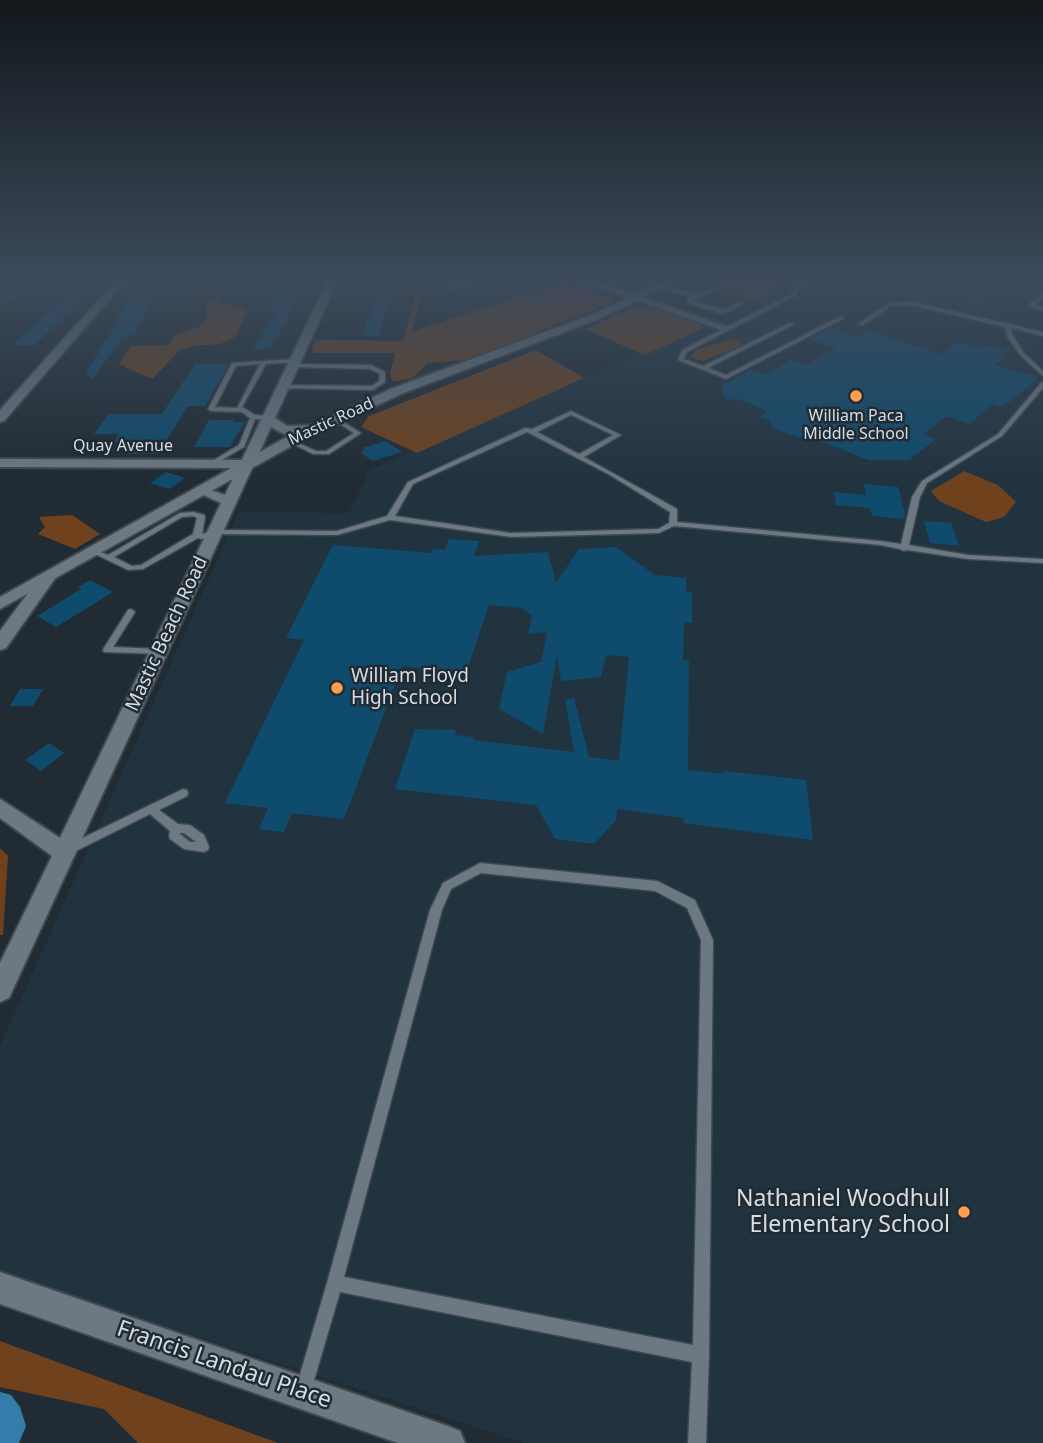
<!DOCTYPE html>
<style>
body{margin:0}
canvas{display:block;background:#202b33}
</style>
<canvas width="1043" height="1443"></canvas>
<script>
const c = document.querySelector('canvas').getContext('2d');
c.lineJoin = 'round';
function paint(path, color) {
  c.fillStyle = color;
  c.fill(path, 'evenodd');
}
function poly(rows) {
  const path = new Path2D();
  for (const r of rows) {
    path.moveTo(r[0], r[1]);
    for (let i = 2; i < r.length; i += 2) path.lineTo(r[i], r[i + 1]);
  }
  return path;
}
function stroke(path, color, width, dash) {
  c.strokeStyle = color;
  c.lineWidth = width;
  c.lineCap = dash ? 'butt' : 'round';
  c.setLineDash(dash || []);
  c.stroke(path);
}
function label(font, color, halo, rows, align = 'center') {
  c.font = font + ' "Noto Sans",sans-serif';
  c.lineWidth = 5;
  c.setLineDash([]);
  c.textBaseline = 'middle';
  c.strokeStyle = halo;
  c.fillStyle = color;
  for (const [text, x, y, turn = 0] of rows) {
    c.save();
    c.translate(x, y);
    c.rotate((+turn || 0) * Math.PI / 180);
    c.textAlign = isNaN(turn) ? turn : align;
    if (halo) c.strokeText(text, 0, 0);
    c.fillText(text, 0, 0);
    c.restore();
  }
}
const built = poly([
 [791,278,1043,278,1043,1443,524,1443,0,1272,0,1046,239,512,349,513,370,470,710,324]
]);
const green = poly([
 [171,278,220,284,224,278,232,278,218,304,237,305,247,310,235,337,220,344,194,346,180,350,152,379,119,364,131,346,169,345,174,335,201,326,208,315,203,302,217,296,217,287,171,285],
 [420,278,426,278,426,282,411,332,566,280,612,298,611,303,466,360,428,363,412,378,393,382,390,374,395,353,313,353,312,347,316,340,403,341],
 [794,278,762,298,751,299,698,279],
 [635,306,652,307,697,323,704,328,645,355,585,329],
 [733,339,742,340,738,347,703,361,691,357,696,350],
 [536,350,584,378,417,453,361,427,369,416],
 [964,471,998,485,1016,502,1004,517,986,522,939,501,931,491],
 [72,515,100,534,75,549,38,534,45,527,39,517],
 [0,848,8,856,3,935,0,935],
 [0,1341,278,1443,138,1443,104,1409,0,1387]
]);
const water = poly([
 [0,1392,11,1395,20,1407,26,1426,19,1443,0,1443]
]);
const building = poly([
 [289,278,301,278,286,322,270,349,253,349,277,310,272,310,274,301,270,301,280,284,286,284],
 [892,278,964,278,1005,291,984,298,965,298,950,293,938,282,913,299,890,293],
 [382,280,394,280,379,336,363,335],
 [146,283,165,283,147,305,150,305,135,334,122,338,93,379,85,374,119,319,115,318],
 [29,284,10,303,0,303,0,293,9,285],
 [74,288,92,288,35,345,13,345],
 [832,328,857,336,866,330,942,354,958,341,980,348,986,345,1006,351,1001,354,1007,356,995,365,1039,378,1009,402,1000,407,993,404,969,424,947,416,923,434,936,439,909,460,869,460,820,441,797,437,773,428,770,421,759,417,768,411,738,399,726,400,721,387,750,370,764,375,791,360,807,365,836,348,809,339],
 [195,364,229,364,205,406,188,406,158,454,128,454,135,442,114,442,119,434,94,434,109,414,162,414],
 [209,420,234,420,233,422,245,422,230,447,194,447],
 [386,441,402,452,373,461,360,452,365,450,363,448],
 [166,472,185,478,169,489,150,483],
 [864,484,898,487,905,513,904,519,872,516,870,508,836,505,834,492,866,495],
 [924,521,951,523,959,546,930,543],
 [449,539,479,541,474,556,548,552,556,583,579,549,616,547,655,575,686,578,686,591,692,592,692,623,684,622,683,660,689,661,688,770,724,774,724,771,806,780,813,840,683,823,684,818,617,809,616,820,594,844,555,839,536,805,395,789,415,729,456,730,455,735,474,737,473,740,574,752,565,700,574,698,589,757,619,761,629,657,606,655,601,677,561,681,557,655,543,734,499,709,507,672,541,662,547,632,528,634,532,615,522,608,489,605,466,673,402,666,344,819,292,813,284,832,259,829,268,808,225,803,304,640,286,638,333,545,432,553,433,549,445,550],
 [90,580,113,592,56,627,37,616,81,589,78,587],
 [20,689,43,689,33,706,10,706],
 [49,743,64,753,41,771,25,760]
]);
const service = poly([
 [492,278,505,278,448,289,446,288,492,278],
 [802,278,807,278,795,296,687,352,684,359,703,366,789,323,793,323,793,325,708,368,726,375,839,317,843,317,843,319,726,379,678,360,682,350,791,294,802,278],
 [664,286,696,295,711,288,715,288,715,290,693,301,723,310,738,303,743,304,723,314,688,303,687,300,692,297,662,288,664,286],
 [1043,293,1043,298,1035,305,1043,307,1043,311,1029,306,1029,304,1043,293],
 [910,301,1043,332,1043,336,1011,328,1013,336,1024,353,1043,371,1043,376,1020,355,1007,336,1005,327,910,305,891,306,863,325,858,324,888,304,910,301],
 [296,359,298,360,298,362,266,364,242,407,255,415,269,416,272,418,269,420,255,419,244,447,213,465,209,465,209,463,239,445,250,418,242,412,211,411,208,409,232,363,296,359],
 [260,364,237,408,215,407,236,366,260,364],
 [293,364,371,365,385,372,385,382,373,390,279,388,279,386,281,385,372,386,379,381,380,374,370,369,291,367,290,366,293,364],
 [1043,382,1043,388,1002,436,927,483,920,497,909,545,968,555,1043,559,1043,563,968,559,907,550,904,551,900,549,880,545,674,526,659,533,511,537,390,520,337,535,217,534,202,539,198,538,143,569,128,570,89,551,93,549,108,555,180,513,194,512,204,515,205,517,202,534,216,530,337,531,387,516,408,482,525,428,532,429,571,411,621,435,584,457,677,509,677,522,880,541,901,544,912,497,922,481,998,434,1041,383,1043,382],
 [571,415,613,435,579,454,537,432,571,415],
 [527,432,610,475,670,512,669,523,658,529,511,533,395,516,413,484,527,432],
 [193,516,197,518,193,534,141,565,132,566,114,557,182,517,193,516],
 [337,418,361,433,329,454,313,454,287,441,292,440,316,451,326,451,354,433,335,421,335,419,337,418],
 [131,609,135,612,113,647,159,649,163,652,162,654,104,652,103,650,104,648,128,610,131,609],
 [183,789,187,790,188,793,187,796,159,810,178,824,190,825,204,835,209,847,208,850,204,852,184,849,170,839,169,836,170,831,150,814,70,854,66,852,64,849,66,846,183,789],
 [180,833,184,833,196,842,190,842,180,834,180,833],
 [480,863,657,881,695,900,713,940,709,1355,706,1443,688,1443,692,1362,340,1292,310,1394,304,1396,298,1394,296,1388,327,1283,430,910,443,883,480,863],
 [481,873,655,891,687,908,701,940,693,1345,344,1277,442,910,451,889,481,873]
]);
const minor = poly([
 [118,278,128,278,4,421,0,422,0,410,118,278],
 [571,278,586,278,731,328,722,330,571,278],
 [0,459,245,460,252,464,245,468,0,467,0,459]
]);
const tertiary = poly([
 [329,278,339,278,275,418,287,426,316,425,322,429,316,433,284,434,271,427,9,998,0,1002,0,963,52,856,0,818,0,799,60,838,221,503,192,490,199,486,225,495,329,278],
 [48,572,56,577,6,648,0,650,0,631,42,574,48,572],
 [0,1272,448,1426,460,1431,465,1443,398,1443,0,1304,0,1272]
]);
const secondary = poly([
 [671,278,684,278,599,319,401,394,295,444,0,609,0,597,285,438,393,388,591,315,671,278]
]);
const markers = [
 [856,396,7,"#fc9e52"],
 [337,688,7,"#fc9e52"],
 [964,1212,7,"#fc9e52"]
];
const farPoinames = [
 ["William Paca",856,416],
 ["Middle School",856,434]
];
const farStreetnames = [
 ["Mastic Road",331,422,-25],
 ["Quay Avenue",123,446]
];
const streetNames = [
 ["Mastic Beach Road",167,634,-65]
];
const poiNames = [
 ["William Floyd",351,677],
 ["High School",351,699]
];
const nearPoinames = [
 ["Nathaniel Woodhull",950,1199],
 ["Elementary School",950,1225]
];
const nearStreetnames = [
 ["Francis Landau Place",224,1365,19]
];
paint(built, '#223340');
paint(green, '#6f421d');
paint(water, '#337dab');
paint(building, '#0f4b6d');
stroke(service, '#3f484f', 3);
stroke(minor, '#3f484f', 4);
stroke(tertiary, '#3f484f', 4);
stroke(secondary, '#3f484f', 4);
paint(service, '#6c7983');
paint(minor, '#6c7983');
paint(tertiary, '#6c7983');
paint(secondary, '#6c7983');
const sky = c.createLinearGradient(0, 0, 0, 481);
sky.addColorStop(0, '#12181c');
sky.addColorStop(0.58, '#3c4a5b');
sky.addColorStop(1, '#3c4a5b00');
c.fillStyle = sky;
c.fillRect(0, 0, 1043, 481);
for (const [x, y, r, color] of markers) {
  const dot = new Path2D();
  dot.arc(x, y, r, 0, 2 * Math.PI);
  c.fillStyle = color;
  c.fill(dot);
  stroke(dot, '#202b33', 2.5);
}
label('16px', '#d7dee3', '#202b33', farPoinames);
label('16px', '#d7dee3', '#202b33', farStreetnames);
label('19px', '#d7dee3', '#202b33', streetNames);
label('19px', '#d7dee3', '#202b33', poiNames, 'left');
label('23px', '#d7dee3', '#202b33', nearPoinames, 'right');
label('23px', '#d7dee3', '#202b33', nearStreetnames);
</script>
